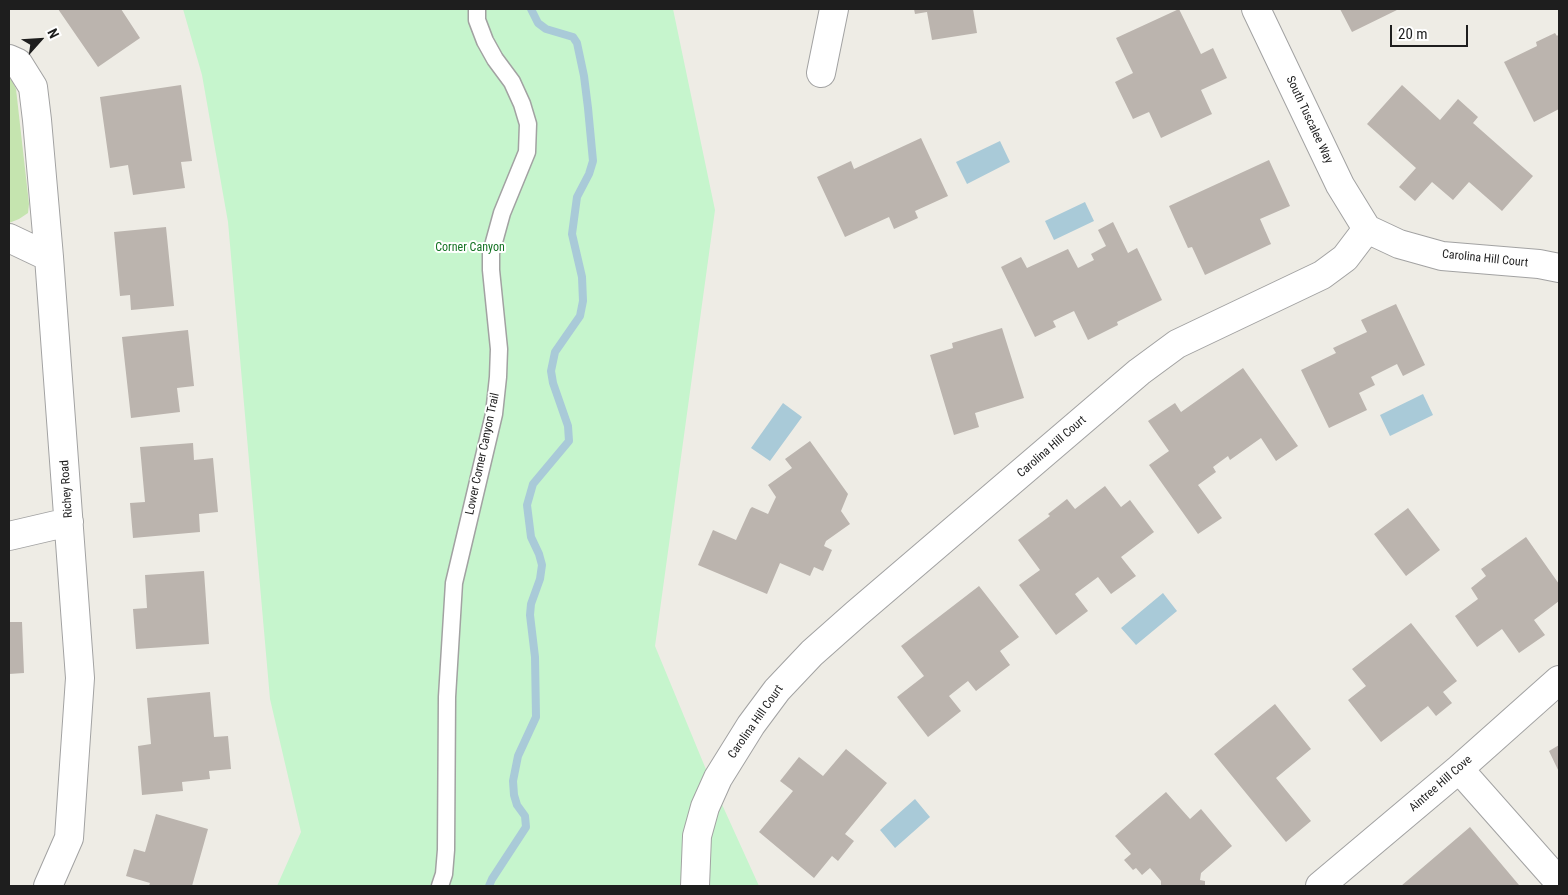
<!DOCTYPE html>
<style>
body{margin:0}
#map{position:relative;width:1568px;height:895px;overflow:hidden;background:#eeece5;font-family:"Roboto Condensed",sans-serif}
canvas{display:block}
.frame{position:absolute;inset:0;border:10px solid #1e1e1e;pointer-events:none}
.north{position:absolute;left:15px;top:15px;width:50px;height:50px;-webkit-text-stroke:4px #fff;paint-order:stroke;rotate:64deg;font-size:14px;font-weight:700;line-height:20px;text-align:center;color:#1e1e1e}
.north::after{content:'';display:block;margin:auto;width:18px;height:22px;background:#1e1e1e;clip-path:polygon(50% 0,100% 100%,50% 72%,0 100%)}
.scale{position:absolute;left:1390px;top:25px;width:78px;height:22px;box-sizing:border-box;border:2px solid #1e1e1e;border-top:0;padding-left:6px;font-size:15px;line-height:18px;white-space:nowrap;color:#1e1e1e;-webkit-text-stroke:4px #fff;paint-order:stroke}
</style>
<div id="map">
<canvas width="1568" height="895"></canvas>
<div class="frame"></div>
<div class="north">N</div>
<div class="scale">20 m</div>
</div>
<script>
const c = document.querySelector('canvas').getContext('2d');
c.lineJoin = 'round';
function paint(path, color) {
  c.fillStyle = color;
  c.fill(path, 'evenodd');
}
function poly(rows) {
  const path = new Path2D();
  for (const r of rows) {
    path.moveTo(r[0], r[1]);
    for (let i = 2; i < r.length; i += 2) path.lineTo(r[i], r[i + 1]);
  }
  return path;
}
function stroke(path, color, width, dash) {
  c.strokeStyle = color;
  c.lineWidth = width;
  c.lineCap = dash ? 'butt' : 'round';
  c.setLineDash(dash || []);
  c.stroke(path);
}
function label(font, color, halo, rows, align = 'center') {
  c.font = font + ' "Roboto Condensed",sans-serif';
  c.lineWidth = 4;
  c.setLineDash([]);
  c.textBaseline = 'middle';
  c.strokeStyle = halo;
  c.fillStyle = color;
  for (const [text, x, y, turn = 0] of rows) {
    c.save();
    c.translate(x, y);
    c.rotate((+turn || 0) * Math.PI / 180);
    c.textAlign = isNaN(turn) ? turn : align;
    if (halo) c.strokeText(text, 0, 0);
    c.fillText(text, 0, 0);
    c.restore();
  }
}
const grass = poly([
 [9,78,12,80,16,89,29,204,28,213,19,219,9,223]
]);
const park = poly([
 [183,9,673,9,715,210,655,646,705,767,759,886,277,886,301,832,270,699,228,222,202,75]
]);
const water = poly([
 [1000,141,1010,162,967,184,956,162],
 [1085,202,1094,221,1054,240,1045,221],
 [1423,394,1433,415,1390,436,1380,415],
 [783,403,802,417,770,461,751,448],
 [1163,593,1177,611,1136,645,1121,628],
 [915,799,930,817,895,848,880,830]
]);
const stream = poly([
 [489,886,492,879,526,827,525,816,517,805,514,795,513,781,518,756,536,717,535,657,530,615,531,604,540,579,542,565,539,554,531,537,527,505,533,484,569,441,568,426,553,383,551,371,555,352,580,316,583,301,582,277,572,234,577,197,589,174,593,161,588,108,584,76,577,43,573,37,546,29,538,23,531,9]
]);
const building = poly([
 [58,9,121,9,140,38,98,67],
 [914,9,973,9,977,33,932,40,927,12,915,14],
 [1179,9,1201,54,1213,48,1227,78,1201,90,1212,114,1161,138,1149,112,1133,119,1115,82,1133,73,1116,38],
 [1340,9,1399,9,1352,32],
 [1555,33,1557,36,1559,34,1559,109,1534,122,1504,62,1537,46,1536,42],
 [181,85,192,161,181,162,185,188,133,195,128,165,110,168,100,97],
 [1402,85,1440,120,1458,99,1478,117,1473,123,1533,176,1502,211,1469,182,1453,200,1432,182,1415,201,1399,187,1416,168,1367,124],
 [921,138,948,196,915,211,918,218,894,229,889,217,845,237,817,177,851,161,854,169],
 [1269,160,1290,206,1260,219,1271,244,1205,275,1192,247,1188,248,1169,206],
 [1113,222,1128,253,1137,248,1162,300,1117,322,1118,325,1088,340,1074,311,1053,321,1056,327,1035,337,1001,267,1021,257,1027,268,1068,249,1078,268,1094,260,1091,254,1106,246,1098,230],
 [166,227,174,306,131,310,130,295,120,296,114,232],
 [1396,304,1425,365,1403,376,1397,364,1371,377,1375,385,1359,393,1367,410,1329,428,1301,370,1336,353,1333,348,1367,332,1361,320],
 [1002,328,1024,398,975,413,979,427,954,435,930,355,953,348,952,343],
 [188,330,194,386,177,388,180,412,131,418,122,337],
 [1243,368,1298,446,1276,461,1261,438,1230,460,1228,456,1213,467,1216,472,1198,485,1222,518,1198,534,1149,465,1169,451,1148,421,1175,403,1181,412],
 [810,441,848,494,841,511,850,524,826,541,824,546,832,550,823,571,814,567,810,576,780,563,767,594,698,565,713,530,736,540,750,509,752,507,768,514,776,497,768,485,792,468,785,459],
 [193,443,194,460,213,458,218,512,199,514,200,532,133,538,130,503,145,502,140,447],
 [1105,486,1121,507,1130,500,1154,532,1121,557,1136,576,1111,594,1098,577,1075,594,1088,611,1056,635,1019,585,1040,570,1018,540,1050,516,1048,514,1067,499,1075,509],
 [1408,508,1440,550,1406,576,1374,534],
 [1526,537,1559,584,1559,601,1534,620,1545,635,1519,653,1502,629,1477,647,1455,616,1478,599,1471,588,1486,576,1481,569],
 [204,571,209,644,136,649,133,609,147,608,145,575],
 [979,586,1019,637,1000,651,1010,665,976,691,968,681,949,696,961,711,928,737,897,697,924,676,901,646],
 [9,622,22,622,24,673,9,674],
 [1411,623,1457,681,1443,692,1452,703,1436,716,1428,706,1381,742,1348,700,1366,686,1352,669],
 [210,692,214,737,228,736,231,769,209,771,210,779,182,782,183,791,142,795,138,746,151,744,147,698],
 [1275,704,1311,749,1276,778,1311,821,1286,842,1214,754],
 [1559,745,1559,772,1549,751],
 [846,749,887,783,845,834,854,841,838,861,832,856,814,878,759,832,793,791,780,781,799,757,823,776],
 [1166,792,1190,819,1201,809,1232,846,1201,873,1200,880,1205,881,1205,886,1161,886,1161,881,1150,868,1142,875,1136,868,1133,870,1124,860,1131,854,1115,836],
 [156,814,208,829,192,886,149,886,150,883,126,876,134,849,145,852],
 [1470,827,1519,885,1401,886]
]);
const lane = poly([
 [440,886,444,874,446,850,447,697,454,583,494,414,498,377,499,349,491,270,491,253,502,213,527,152,528,124,522,104,512,82,495,59,485,41,477,20,477,9]
]);
const street = poly([
 [1256,9,1340,185,1367,229],
 [9,59,18,63,33,87,37,120,49,257,80,678,69,838,48,886],
 [821,73,834,9],
 [9,238,49,257],
 [9,536,69,522],
 [1459,769,1559,882],
 [695,886,697,836,705,807,718,778,751,725,777,690,812,653,856,614,1139,372,1177,344,1322,275,1345,258,1367,229,1399,244,1442,256,1539,264,1559,268],
 [1320,886,1459,769,1559,680]
]);
const streetNames = [
 ["South Tuscalee Way",1309,120,65],
 ["Carolina Hill Court",1485,259,6],
 ["Carolina Hill Court",1052,447,-41],
 ["Lower Corner Canyon Trail",483,454,-78],
 ["Richey Road",67,489,-94],
 ["Carolina Hill Court",756,722,-55],
 ["Aintree Hill Cove",1441,784,-41]
];
const parkNames = [
 ["Corner Canyon",470,248]
];
paint(grass, '#c5e4af');
paint(park, '#c6f5cd');
paint(water, '#a9cad8');
stroke(stream, '#a9cad8', 8);
paint(building, '#bbb4ae');
stroke(lane, '#a2a2a2', 19);
stroke(street, '#a2a2a2', 30);
stroke(lane, '#fff', 16);
stroke(street, '#fff', 28);
label('12px', '#1e1e1e', '#fff', streetNames);
label('12px', '#157324', '#fff', parkNames);
</script>
